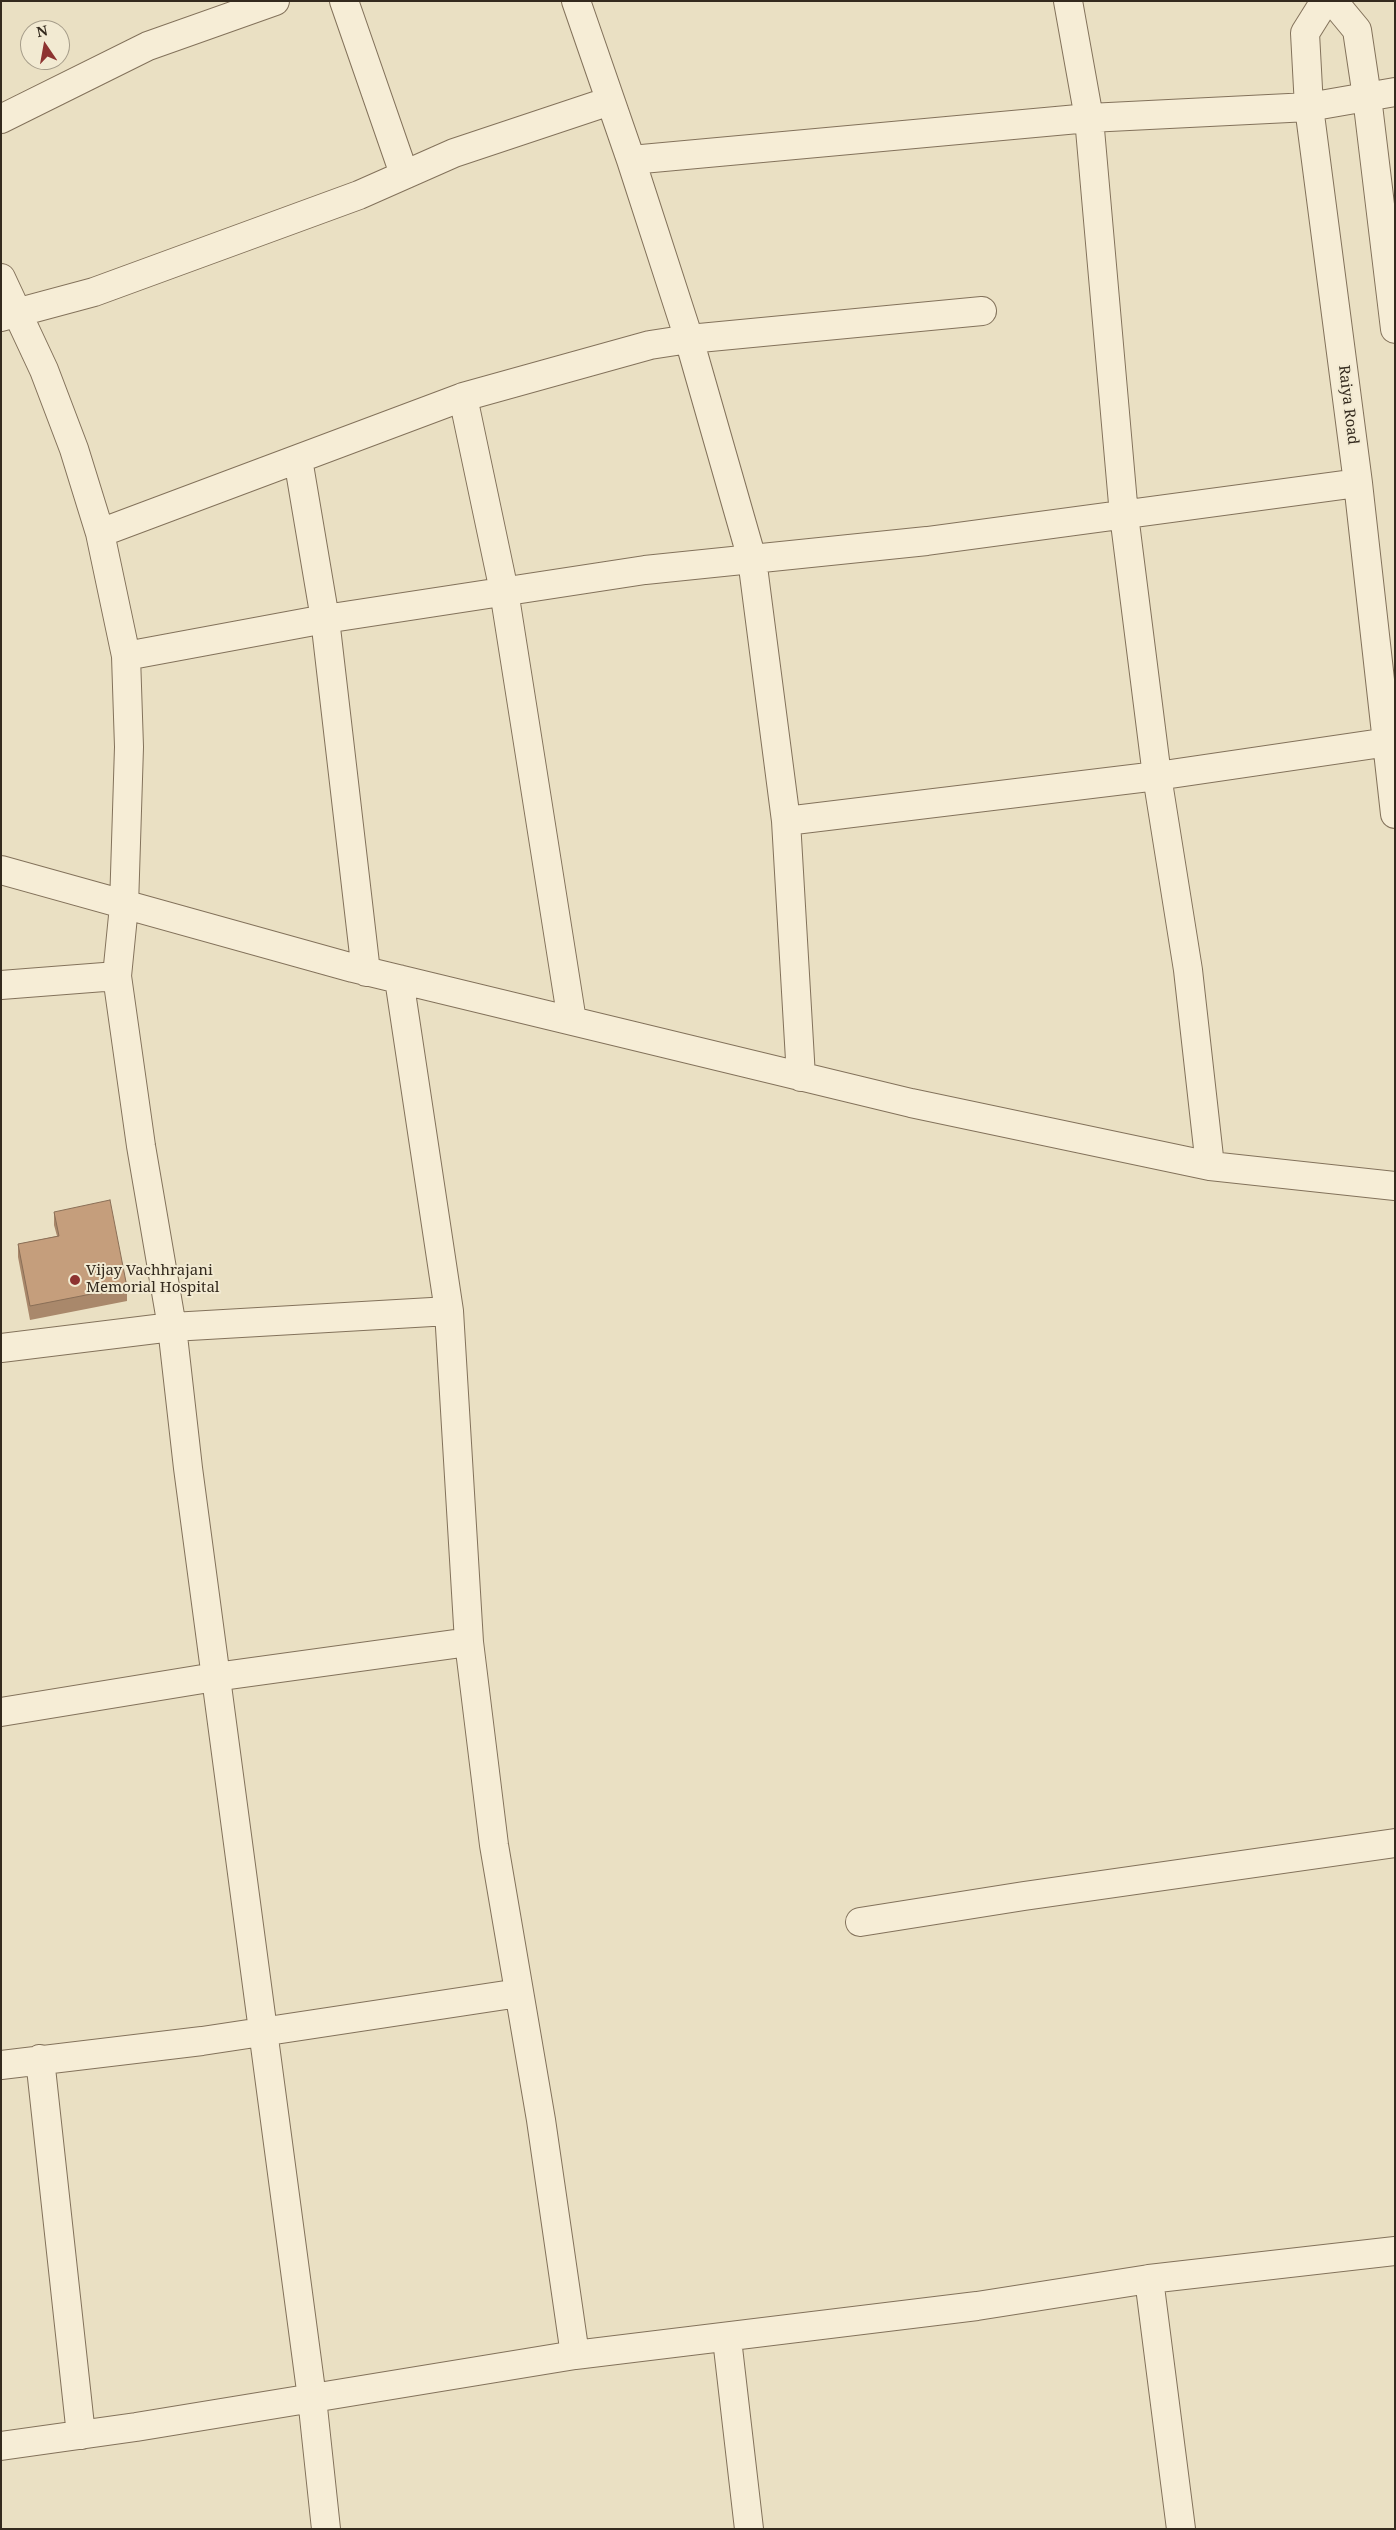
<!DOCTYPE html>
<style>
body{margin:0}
#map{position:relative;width:1396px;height:2530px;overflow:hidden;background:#eae0c3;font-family:"Noto Serif",serif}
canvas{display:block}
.frame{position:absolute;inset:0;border:2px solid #342a1e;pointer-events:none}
.north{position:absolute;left:20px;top:20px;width:50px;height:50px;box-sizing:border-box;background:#f2ead2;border:1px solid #a69d8a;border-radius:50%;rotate:348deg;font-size:14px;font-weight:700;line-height:20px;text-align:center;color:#342a1e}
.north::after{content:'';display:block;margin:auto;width:18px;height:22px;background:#8d3330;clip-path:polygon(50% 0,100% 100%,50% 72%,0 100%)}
</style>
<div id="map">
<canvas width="1396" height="2530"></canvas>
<div class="frame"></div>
<div class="north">N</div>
</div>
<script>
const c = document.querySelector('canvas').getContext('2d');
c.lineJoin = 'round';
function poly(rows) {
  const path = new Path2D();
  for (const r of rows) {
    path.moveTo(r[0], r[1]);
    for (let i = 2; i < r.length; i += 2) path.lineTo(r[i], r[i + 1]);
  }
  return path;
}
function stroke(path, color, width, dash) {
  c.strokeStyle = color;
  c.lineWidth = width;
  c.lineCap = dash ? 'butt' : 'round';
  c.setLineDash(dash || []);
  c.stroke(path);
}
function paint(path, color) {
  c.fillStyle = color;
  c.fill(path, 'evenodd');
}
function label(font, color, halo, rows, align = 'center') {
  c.font = font + ' "Noto Serif",serif';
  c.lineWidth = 4;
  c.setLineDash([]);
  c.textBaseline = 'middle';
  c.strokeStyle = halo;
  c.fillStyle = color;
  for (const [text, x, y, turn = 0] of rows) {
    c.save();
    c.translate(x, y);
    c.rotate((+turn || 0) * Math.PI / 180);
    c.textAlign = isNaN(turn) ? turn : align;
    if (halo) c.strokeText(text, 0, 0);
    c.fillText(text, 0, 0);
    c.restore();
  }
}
const minor = poly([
 [344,1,404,174],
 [576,1,631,160,689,339,752,559,786,821,801,1077],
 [1068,1,1089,118,1124,515,1157,776,1188,970,1210,1166],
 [1325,1,1305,33,1309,107,1358,483,1395,814],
 [1333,1,1357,30,1367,97,1395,329],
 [1,119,148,46,275,1],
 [631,160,1089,118,1309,107,1395,92],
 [1,278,44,370,74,449,100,533,126,656,129,747,124,906,117,976,141,1146,172,1327,188,1468,312,2398,326,2529],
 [1,317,94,292,359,195,454,153,610,101],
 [463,397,504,591,572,1021],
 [298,459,325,619,366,972],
 [100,533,463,397,650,345,689,339,982,311],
 [126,656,325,619,645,570,927,541,1358,483],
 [786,821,1157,776,1395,741],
 [1,870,353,968,911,1103,1210,1166,1395,1186],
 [399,979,449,1311,469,1642,494,1845,541,2120,575,2355],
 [1,985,117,976],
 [1,1348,172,1327,449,1311],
 [1,1712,215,1677,469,1642],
 [860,1922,1024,1896,1395,1843],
 [40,2059,81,2435],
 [1,2065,202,2041,519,1993],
 [1149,2279,1181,2529],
 [727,2339,749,2529],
 [1,2446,136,2427,575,2355,977,2306,1149,2279,1395,2251]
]);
const wall = poly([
 [54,1212,127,1287,127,1301,30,1320,18,1257,18,1244,57,1236,54,1225]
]);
const building = poly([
 [110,1200,127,1287,30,1306,18,1244,59,1236,54,1212,110,1200]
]);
const markers = [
 [75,1280,6,"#8d3330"]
];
const streetNames = [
 ["Raiya Road",1348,405,83]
];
const poiNames = [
 ["Vijay Vachhrajani",86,1271],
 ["Memorial Hospital",86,1288]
];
stroke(minor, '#83725b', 30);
stroke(minor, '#f6edd6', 28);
paint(wall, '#a9886b');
paint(building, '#c59e7c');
stroke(building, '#8a6f57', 1);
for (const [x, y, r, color] of markers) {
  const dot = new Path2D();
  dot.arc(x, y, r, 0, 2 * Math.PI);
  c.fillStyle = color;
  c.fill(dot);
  stroke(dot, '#f2ead2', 2);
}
label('15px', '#342a1e', '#f2ead2', streetNames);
label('15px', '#342a1e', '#f2ead2', poiNames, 'left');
</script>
